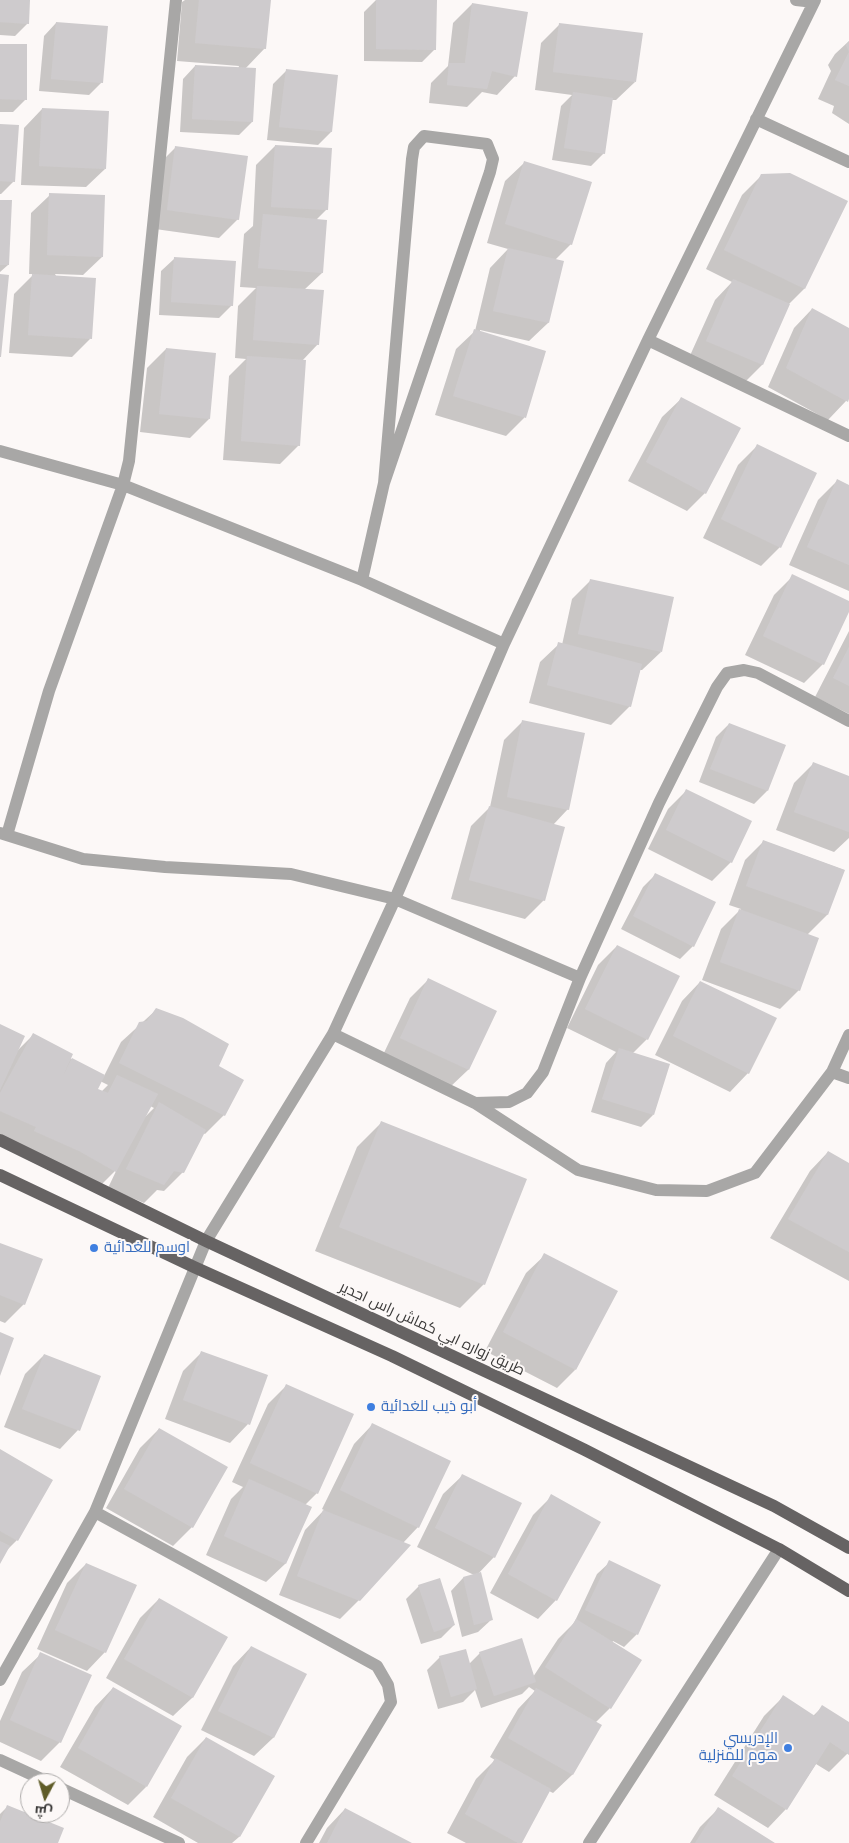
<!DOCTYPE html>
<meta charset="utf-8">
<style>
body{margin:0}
#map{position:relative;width:849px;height:1843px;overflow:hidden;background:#fcf8f7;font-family:Helvetica,Cairo,sans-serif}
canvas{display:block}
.north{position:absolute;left:20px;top:1773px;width:50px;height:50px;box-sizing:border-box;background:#fcf8f7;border:1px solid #aeacab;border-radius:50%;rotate:186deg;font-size:14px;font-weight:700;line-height:20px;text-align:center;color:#3a3938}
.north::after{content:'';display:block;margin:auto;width:18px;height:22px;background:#5f5c28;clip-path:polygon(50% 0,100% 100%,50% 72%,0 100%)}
</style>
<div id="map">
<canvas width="849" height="1843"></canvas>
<div class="north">ش</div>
</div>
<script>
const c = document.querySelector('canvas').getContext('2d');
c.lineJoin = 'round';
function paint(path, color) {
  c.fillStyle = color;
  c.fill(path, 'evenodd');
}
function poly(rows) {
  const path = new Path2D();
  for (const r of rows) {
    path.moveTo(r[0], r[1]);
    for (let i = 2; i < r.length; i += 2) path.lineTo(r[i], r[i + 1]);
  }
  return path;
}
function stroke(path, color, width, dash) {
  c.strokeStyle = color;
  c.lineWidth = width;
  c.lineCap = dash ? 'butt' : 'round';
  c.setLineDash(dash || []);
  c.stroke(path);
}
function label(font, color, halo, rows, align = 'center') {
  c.font = font + ' Helvetica,Cairo,sans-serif';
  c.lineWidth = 4;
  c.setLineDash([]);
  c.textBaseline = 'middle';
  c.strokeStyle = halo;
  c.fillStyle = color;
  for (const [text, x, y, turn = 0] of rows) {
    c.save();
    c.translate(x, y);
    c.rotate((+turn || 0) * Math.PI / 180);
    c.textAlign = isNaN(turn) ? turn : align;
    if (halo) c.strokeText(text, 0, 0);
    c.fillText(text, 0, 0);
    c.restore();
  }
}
const shadow = poly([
 [0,0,29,0,28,23,15,36,0,35],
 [185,0,270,0,265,48,245,69,252,122,239,135,180,132,183,79,195,66,238,69,239,66,177,61,182,2],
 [376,0,435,0,435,49,422,62,364,61,364,12],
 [472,4,515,76,497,95,482,92,467,107,429,103,431,83,448,66,453,23],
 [56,23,102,82,89,95,39,91,44,36],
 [560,24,635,82,616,100,612,100,604,153,591,166,552,160,561,106,572,95,535,90,541,43],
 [849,41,849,124,832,113,834,106,818,99,831,71,828,65,835,54],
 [0,45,26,99,13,112,0,112],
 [286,71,336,76,331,132,318,145,267,140,273,84],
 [42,109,105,169,86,187,21,185,24,128],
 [0,125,14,181,1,194,0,194],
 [275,146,327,209,316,220,322,273,304,290,318,344,302,361,299,445,280,464,223,460,229,376,246,359,235,358,238,306,256,288,240,287,244,234,253,226,256,165],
 [176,147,238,219,219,238,148,228,157,166],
 [524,163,571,244,555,260,548,323,529,341,480,330,480,332,544,352,524,418,506,436,435,415,456,349,475,331,490,268,508,249,487,243,505,181],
 [761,176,846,202,804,289,788,305,762,365,744,383,688,360,715,300,732,282,706,269,742,195],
 [50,195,102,257,83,275,55,274,90,339,72,357,9,353,14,294,34,274,29,274,31,213],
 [0,201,8,265,0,272],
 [174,259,232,305,219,318,159,315,161,271],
 [812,309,849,329,849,396,846,401,828,420,768,387,794,328],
 [166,349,209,419,190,438,140,432,147,368],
 [681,399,705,493,687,511,628,481,662,417],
 [757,446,780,547,761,566,703,538,738,465],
 [837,481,849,486,849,591,789,565,818,500],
 [793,576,849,603,849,609,823,664,804,683,745,655,774,595],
 [591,580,661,652,642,670,640,670,630,706,611,725,529,703,540,662,559,644,562,645,572,599],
 [849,631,849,714,815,697],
 [523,721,568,809,553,825,544,900,525,919,451,899,471,826,490,807,504,740],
 [729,724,784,746,767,791,754,804,699,782,716,737],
 [813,764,849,777,849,838,834,852,776,830,794,783],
 [687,790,731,862,712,881,648,849,668,809],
 [764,841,844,870,827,915,807,935,799,990,780,1009,702,980,721,929,741,909,729,905,745,860],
 [656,874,693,946,680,959,621,929,643,887],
 [617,946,678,976,647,1039,632,1054,653,1115,641,1127,591,1112,606,1063,616,1052,567,1028,598,965],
 [428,980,496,1011,468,1070,449,1088,382,1057,410,998],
 [700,982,748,1073,730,1092,655,1055,682,1001],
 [156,1010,218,1067,224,1115,205,1134,203,1133,183,1172,164,1191,157,1190,144,1203,108,1188,117,1169,96,1190,0,1138,0,1026,18,1050,33,1035,70,1058,104,1076,121,1042],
 [100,1081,108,1085,101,1092,96,1090],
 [150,1106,154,1108,145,1117],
 [381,1123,526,1180,484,1284,460,1308,315,1251,357,1147],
 [828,1152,849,1165,849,1281,770,1238,810,1171],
 [0,1244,24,1304,5,1323,0,1321],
 [545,1255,575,1370,557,1388,485,1351,526,1273],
 [202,1352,266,1376,248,1424,230,1443,165,1419,183,1371],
 [44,1355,78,1430,60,1449,4,1427,25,1374],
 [287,1385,317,1493,305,1505,310,1508,285,1564,266,1582,206,1555,231,1499,243,1487,232,1482,268,1404],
 [372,1425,418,1527,403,1543,359,1600,340,1619,279,1595,305,1530,324,1510,322,1509,354,1444],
 [159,1429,192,1527,173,1546,106,1508,140,1448],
 [0,1451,17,1540,5,1552,0,1561],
 [462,1476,494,1557,477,1575,491,1620,478,1632,462,1637,451,1591,463,1578,474,1575,417,1547,443,1494],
 [552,1496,556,1600,538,1619,490,1593,533,1515],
 [610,1562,637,1634,624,1647,613,1641,612,1643,610,1708,595,1723,600,1725,572,1775,553,1793,549,1791,520,1843,466,1843,447,1833,476,1779,495,1760,490,1757,518,1709,535,1691,529,1687,522,1694,481,1708,475,1690,463,1702,438,1709,427,1670,440,1657,469,1664,480,1653,533,1677,558,1639,574,1623,597,1574],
 [86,1564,105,1652,87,1671,37,1649,67,1583],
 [419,1586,454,1625,441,1638,421,1644,406,1599],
 [159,1599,226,1638,192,1698,173,1716,106,1678,140,1618],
 [251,1647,305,1674,273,1738,254,1756,201,1730,233,1666],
 [41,1654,60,1742,41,1761,0,1742,0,1721,22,1672],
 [113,1688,146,1787,128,1805,60,1767,95,1707],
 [783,1697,813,1716,822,1707,849,1723,849,1752,829,1772,816,1764,786,1809,768,1828,714,1795,764,1716],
 [206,1738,273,1777,239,1837,232,1843,198,1843,153,1817,187,1757],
 [7,1807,57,1843,0,1843,0,1814],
 [345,1809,410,1843,319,1843,327,1828],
 [718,1809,773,1843,690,1843,700,1827]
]);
const building = poly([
 [0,0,30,0,29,24,0,22],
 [199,0,271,0,266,49,195,43],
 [376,0,437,0,436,50,376,49],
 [472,3,528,12,517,77,492,71,487,89,447,85,449,63,465,63],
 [56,22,108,26,103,83,51,79],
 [559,23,643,33,636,82,553,72],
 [849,41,849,86,835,80,849,52,846,45],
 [0,44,27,44,27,100,0,99],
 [195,65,256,68,253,122,192,119],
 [286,69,338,75,332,132,279,127],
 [573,92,613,98,605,154,564,148],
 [42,108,109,111,106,169,39,166],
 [0,124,19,125,15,182,0,181],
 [275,145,332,148,328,210,271,207],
 [175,146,248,156,239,220,167,210],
 [524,161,592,182,572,245,505,224],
 [790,173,848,201,805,289,724,250,761,174],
 [49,193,105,195,103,257,47,255],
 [0,200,12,200,9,265,0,265],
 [263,214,327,220,323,273,258,268],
 [508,248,564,261,549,323,493,311],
 [174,257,236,261,233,306,171,302],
 [0,274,9,275,1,357,0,357],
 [32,274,96,278,92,339,28,335],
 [733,279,790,304,763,365,706,341],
 [257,286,324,290,319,345,253,340],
 [812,308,849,328,849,399,848,402,786,368],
 [474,329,546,351,526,418,453,396],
 [166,348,216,353,210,419,159,414],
 [247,356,306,360,300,446,241,441],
 [681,397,741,428,706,494,646,462],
 [757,444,817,473,781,548,721,519],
 [837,479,849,485,849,565,807,547],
 [792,574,849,601,849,612,824,665,763,636],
 [590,579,674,597,662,652,578,634],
 [558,642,642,664,631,707,547,685],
 [849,647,849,686,833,678],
 [522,720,585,733,569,810,507,797],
 [729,723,786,745,768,791,710,769],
 [813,762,849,776,849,832,794,812],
 [686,789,752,821,732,863,666,830],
 [489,806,565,827,545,901,469,880],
 [763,840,845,870,828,915,746,886],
 [655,873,716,902,694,947,633,916],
 [739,909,819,938,800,991,720,962],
 [617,945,680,976,648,1040,585,1009],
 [428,978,497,1011,469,1070,400,1038],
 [700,981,777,1018,749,1074,673,1036],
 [156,1008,183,1018,229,1044,219,1066,244,1080,225,1116,119,1063,139,1022,147,1021],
 [0,1024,25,1036,0,1090],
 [33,1033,73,1054,62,1078,72,1058,105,1075,98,1089,108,1093,117,1075,158,1094,116,1172,79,1151,34,1131,36,1127,0,1111,0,1093],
 [619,1048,670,1064,654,1115,602,1099],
 [159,1102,206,1130,184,1173,174,1171,164,1185,126,1169],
 [381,1121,527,1179,485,1285,339,1227],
 [828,1151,849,1163,849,1252,788,1219],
 [0,1243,43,1259,25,1305,0,1295],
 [544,1253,618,1291,576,1370,503,1332],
 [0,1332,14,1338,0,1376],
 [201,1351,268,1375,250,1425,183,1400],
 [44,1354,101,1376,80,1431,22,1409],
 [286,1384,354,1414,318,1494,250,1463],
 [372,1423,451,1461,419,1528,340,1490],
 [159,1428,228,1467,193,1528,124,1489],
 [0,1449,53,1480,18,1541,0,1531],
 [462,1474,522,1503,495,1558,435,1528],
 [249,1479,312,1507,286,1564,224,1536],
 [551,1494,601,1522,557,1601,508,1574],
 [323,1510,411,1545,360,1601,297,1576],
 [0,1541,10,1546,0,1564],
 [609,1560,661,1585,638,1635,585,1610],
 [86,1563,137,1585,106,1653,55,1630],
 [481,1572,493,1620,474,1625,463,1577],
 [440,1578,455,1625,434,1632,418,1585],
 [159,1598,228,1637,193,1698,124,1659],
 [576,1619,642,1660,611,1709,545,1667],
 [522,1638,536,1682,494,1696,479,1652],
 [251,1646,307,1674,274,1738,218,1711],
 [466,1649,477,1689,451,1697,439,1656],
 [40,1652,92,1675,61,1743,10,1720],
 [113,1687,182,1726,147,1787,78,1748],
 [536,1688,602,1725,573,1775,508,1738],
 [783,1695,815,1716,822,1705,849,1722,849,1755,830,1742,787,1810,732,1776],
 [206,1737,275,1776,240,1837,171,1798],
 [495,1758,551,1789,522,1843,518,1843,465,1814],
 [7,1805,64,1828,58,1843,0,1843,0,1822],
 [718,1807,775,1843,695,1843],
 [345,1808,412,1843,327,1843]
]);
const street = poly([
 [796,0,814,2],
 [756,119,849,162],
 [648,340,849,436],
 [0,451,123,485,362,580,504,644],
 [362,580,384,483,490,172,493,159,487,144,424,136,414,147,412,159,384,483],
 [0,833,83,859,165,867,291,874,395,899,580,978,659,803,717,687,727,673,744,670,758,673,849,721],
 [7,835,49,691,123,485,129,461,176,0],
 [333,1034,475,1103,509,1102,527,1093,543,1072,580,978],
 [832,1072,849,1078],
 [475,1103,578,1170,656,1190,707,1191,755,1173,832,1072,849,1035],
 [95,1512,377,1666,388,1685,391,1702,306,1843],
 [0,1680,95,1512,206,1241,333,1034,395,899,504,644,648,340,815,0],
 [0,1760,50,1783],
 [60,1788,179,1843],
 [589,1843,779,1549]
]);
const primary = poly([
 [0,1140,206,1241,774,1506,849,1548],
 [0,1175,194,1267,392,1356,585,1450,779,1549,849,1591]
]);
const markers = [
 [94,1248,5,"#3f7fe0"],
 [371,1407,5,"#3f7fe0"],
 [788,1748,5,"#3f7fe0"]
];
const shopNames = [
 ["اوسم للغدائية",104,1248],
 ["أبو ذيب للغدائية",381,1407],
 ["الإدريسي",778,1739,"right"],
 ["هوم للمنزلية",778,1756,"right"]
];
const streetNames = [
 ["طريق زواره ابي كماش راس اجدير",432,1329,25]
];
paint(shadow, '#0003');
paint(building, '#cecbcd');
stroke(street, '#a8a7a6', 12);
stroke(primary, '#666363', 12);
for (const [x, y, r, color] of markers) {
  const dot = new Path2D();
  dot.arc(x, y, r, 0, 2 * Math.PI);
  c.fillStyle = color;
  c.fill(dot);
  stroke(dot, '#fcf8f7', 2);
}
label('15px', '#366cbe', '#fcf8f7', shopNames, 'left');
label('15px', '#3a3938', '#fcf8f7', streetNames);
</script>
